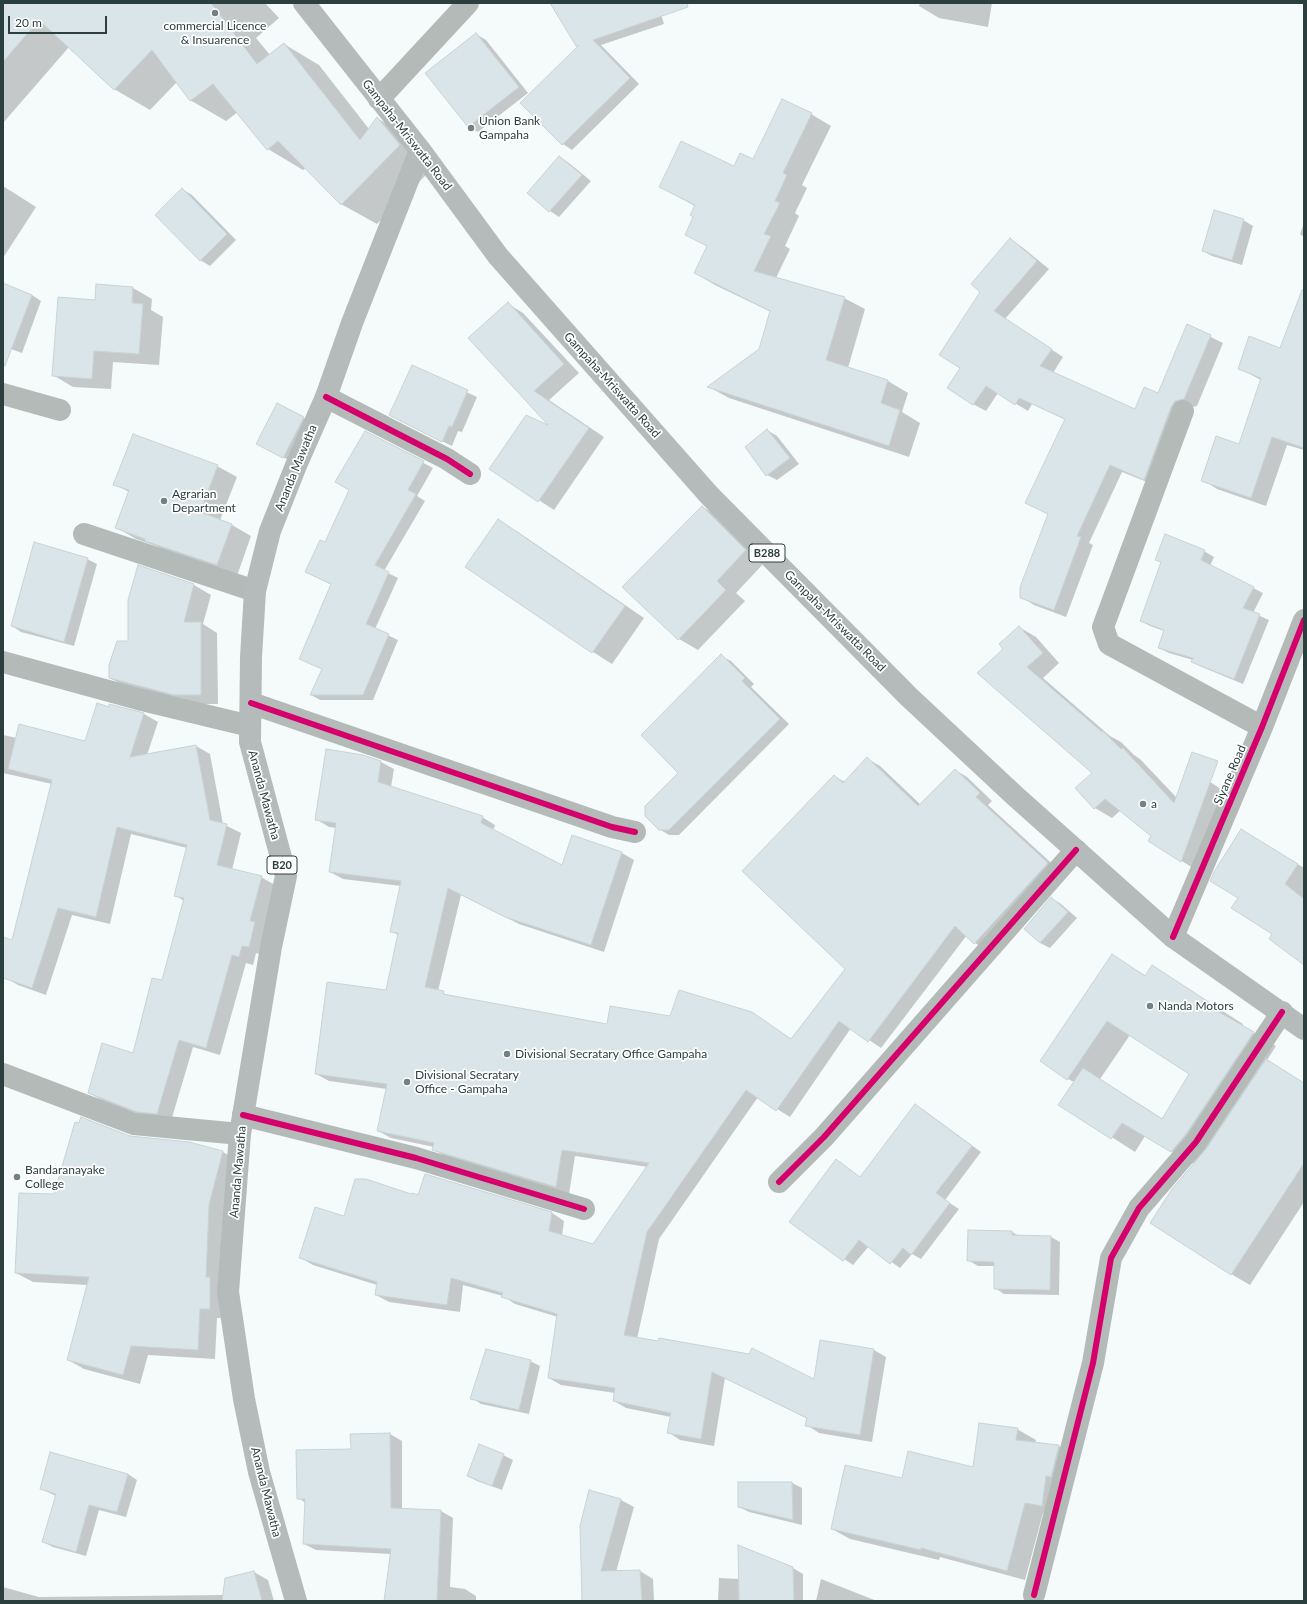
<!DOCTYPE html>
<style>
body{margin:0}
#map{position:relative;width:1307px;height:1604px;overflow:hidden;background:#f5fbfb;font-family:Lato,sans-serif}
canvas{display:block}
.frame{position:absolute;inset:0;border:4px solid #2b3f3f;pointer-events:none}
.scale{position:absolute;left:8px;top:16px;width:99px;height:18px;box-sizing:border-box;border:2px solid #2b3f3f;border-top:0;padding-left:5px;font-size:12px;line-height:14px;white-space:nowrap;color:#2b3f3f;-webkit-text-stroke:3px #fff;paint-order:stroke}
</style>
<div id="map">
<canvas width="1307" height="1604"></canvas>
<div class="frame"></div>
<div class="scale">20 m</div>
</div>
<script>
const c = document.querySelector('canvas').getContext('2d');
c.lineJoin = 'round';
function paint(path, color) {
  c.fillStyle = color;
  c.fill(path, 'evenodd');
}
function poly(rows) {
  const path = new Path2D();
  for (const r of rows) {
    path.moveTo(r[0], r[1]);
    for (let i = 2; i < r.length; i += 2) path.lineTo(r[i], r[i + 1]);
  }
  return path;
}
function stroke(path, color, width, dash) {
  c.strokeStyle = color;
  c.lineWidth = width;
  c.lineCap = dash ? 'butt' : 'round';
  c.setLineDash(dash || []);
  c.stroke(path);
}
function label(font, color, halo, rows, align = 'center') {
  c.font = font + ' Lato,sans-serif';
  c.lineWidth = 3.5;
  c.setLineDash([]);
  c.textBaseline = 'middle';
  c.strokeStyle = halo;
  c.fillStyle = color;
  for (const [text, x, y, turn = 0] of rows) {
    c.save();
    c.translate(x, y);
    c.rotate((+turn || 0) * Math.PI / 180);
    c.textAlign = isNaN(turn) ? turn : align;
    if (halo) c.strokeText(text, 0, 0);
    c.fillText(text, 0, 0);
    c.restore();
  }
}
const shadow = poly([
 [3,3,265,3,279,18,256,38,270,55,284,44,319,65,369,129,377,118,412,139,435,166,377,224,341,204,306,168,303,170,268,149,238,112,226,121,190,100,177,82,150,110,114,89,69,47,3,123],
 [551,3,674,3,659,8,664,24,601,45,639,84,572,150,563,144,522,103,579,46],
 [920,3,992,3,988,27,939,18,919,6],
 [476,34,486,40,528,93,478,132,469,127],
 [811,114,831,126,802,185,807,188,795,213,799,216,785,246,790,249,776,278,844,298,865,309,848,368,888,381,908,393,902,412,920,423,909,457,729,398,709,387,760,350,771,312,715,285,695,273,708,247,686,234,694,216,695,206,660,187,734,167,754,161],
 [560,157,569,163,591,181,559,217,550,211],
 [3,186,36,207,3,258],
 [182,189,192,195,236,240,210,266,200,260],
 [1243,220,1253,226,1242,265,1212,256,1203,251],
 [1304,223,1304,237,1300,234],
 [1010,239,1022,247,1049,269,1005,319,1063,357,1053,373,1135,410,1158,394,1188,326,1223,343,1197,406,1188,408,1157,486,1122,472,1089,543,1093,545,1066,617,1034,605,1021,597,1049,515,1026,503,1066,420,1032,404,1028,411,998,393,986,411,973,404,962,368,981,291],
 [3,284,32,295,41,301,22,353,3,346],
 [133,288,152,299,151,310,163,317,159,365,113,362,111,389,73,387,53,375,96,301],
 [1304,294,1304,450,1287,445,1266,506,1217,489,1203,480,1240,445,1261,380,1240,369,1280,349],
 [508,304,523,313,579,373,549,400,604,437,554,510,491,469,552,428,470,338],
 [412,367,477,397,462,432,458,431,452,446,400,421],
 [303,418,313,423,293,462,266,449],
 [767,430,777,436,799,464,777,480,767,475],
 [365,432,433,468,417,496,425,501,384,571,398,578,375,629,398,640,373,700,320,700,311,695,323,669,300,658,332,585,306,572,326,543,350,490],
 [217,466,237,477,220,520,232,525,251,536,237,576,165,552,156,546,136,539,116,527,129,492,114,484],
 [703,507,722,519,765,562,736,593,745,601,698,650,679,639],
 [498,521,518,532,644,618,612,664,593,652,466,567],
 [1204,551,1214,557,1210,566,1263,593,1253,613,1269,620,1243,684,1202,667,1192,662,1193,660,1169,653,1159,648,1164,631,1150,626,1141,621,1162,562,1156,559],
 [87,559,97,564,74,646,21,632,12,626],
 [194,585,211,595,203,624,217,633,218,704,192,704,128,688,110,678,129,642],
 [1019,627,1036,637,1059,663,1043,678,1110,736,1121,742,1134,755,1140,759,1177,798,1204,778,1227,793,1198,871,1149,841,1152,836,1121,810,1112,818,1095,808,1076,788,1093,773,1005,649],
 [721,656,731,661,754,684,751,687,789,724,679,835,669,835,659,829],
 [110,705,144,714,158,722,147,755,196,746,210,754,223,824,241,833,232,870,261,877,275,885,263,955,256,953,253,965,246,963,220,1055,193,1047,171,1121,152,1119,103,1101,89,1093,133,1054,162,981,184,901,175,895,187,848,131,834,110,924,72,915,46,995,18,985,4,977,3,971,3,938,13,941,52,784,3,773,3,735,17,738,86,742,110,708],
 [868,759,880,766,921,805,955,770,967,777,992,801,988,805,1060,871,988,950,975,943,967,935,881,1048,851,1028,790,1117,758,1097,659,1239,637,1339,814,1380,874,1350,886,1357,872,1442,819,1433,807,1425,808,1419,725,1378,714,1446,680,1440,668,1432,671,1417,626,1408,614,1401,615,1393,561,1385,549,1378,558,1317,515,1304,503,1296,463,1285,460,1312,389,1302,376,1295,377,1285,313,1265,301,1258,344,1217,412,1195,552,1213,564,1221,562,1236,593,1245,648,1167,575,1156,569,1194,446,1157,433,1149,434,1147,391,1138,378,1131,387,1089,329,1081,316,1074,387,991,398,935,391,931,401,886,343,879,330,872,336,828,329,827,316,819,381,762,394,769,391,787,482,817,495,825,493,830,563,866,573,836,622,853,634,860,604,952,519,924,461,895,438,991,450,996,608,1025,671,1017,751,1013,791,1039,846,969,834,776,845,782],
 [1242,830,1304,868,1304,964,1239,897],
 [1051,898,1061,904,1077,918,1050,948,1040,943],
 [1113,956,1146,976,1152,966,1243,1024,1242,1026,1276,1046,1267,1060,1304,1083,1304,1202,1250,1285,1231,1274,1194,1164,1145,1136,1135,1152,1060,1104,1074,1082,1068,1079],
 [1130,1035,1191,1074,1163,1119,1100,1079],
 [916,1105,925,1111,981,1152,945,1200,959,1209,921,1259,912,1254,900,1268,869,1246,853,1265,790,1222,837,1161,861,1178],
 [130,1137,188,1143,223,1152,239,1161,226,1318,217,1318,215,1359,148,1355,140,1384,84,1369,68,1360,88,1285,33,1282,16,1273,55,1196],
 [1012,1232,1019,1236,1051,1237,1060,1242,1059,1295,1004,1294,995,1288,995,1266,978,1266,968,1260],
 [530,1361,540,1366,529,1414,481,1404,472,1398],
 [1017,1429,1036,1440,1035,1443,1059,1446,1077,1457,1061,1516,1043,1513,1025,1580,940,1557,939,1560,850,1539,832,1529,902,1479,974,1468],
 [390,1434,402,1441,402,1509,441,1511,453,1518,450,1587,465,1589,476,1596,476,1601,385,1601,391,1554,316,1550,304,1544,306,1503,298,1498,352,1450,351,1435],
 [503,1455,513,1460,502,1490,477,1481,468,1476],
 [128,1474,137,1480,126,1517,99,1510,86,1556,53,1547,43,1542,56,1496,41,1489],
 [739,1482,792,1483,802,1488,802,1525,749,1512,739,1507],
 [590,1491,621,1500,634,1507,616,1572,640,1571,653,1579,654,1601,583,1601],
 [793,1568,803,1574,803,1601,718,1601,719,1578,740,1579],
 [254,1572,268,1580,274,1601,3,1601,3,1587,39,1597,224,1595,226,1579],
 [821,1579,877,1601,816,1601]
]);
const building = poly([
 [3,3,211,3,257,64,284,43,360,140,377,117,400,145,341,205,278,141,267,150,213,84,190,101,152,50,114,90,39,20,3,62,3,3],
 [550,3,687,3,688,7,593,40,630,78,562,145,520,103,579,45,576,46,550,3],
 [476,33,519,87,468,127,425,73,476,33],
 [782,99,812,113,783,173,787,175,775,201,780,203,764,234,771,236,754,271,845,297,826,360,888,380,881,403,900,410,889,446,707,387,759,349,770,311,694,273,707,246,685,235,693,217,690,215,695,205,659,187,681,141,734,166,740,153,753,159,782,99],
 [559,156,582,175,549,212,527,193,559,156],
 [182,188,227,234,200,261,155,215,182,188],
 [1214,210,1244,219,1232,260,1202,251,1214,210],
 [1010,238,1037,261,994,311,1052,349,1040,366,1135,409,1144,387,1158,393,1187,324,1211,335,1184,399,1175,401,1171,407,1144,480,1110,465,1077,536,1081,537,1054,610,1020,598,1020,587,1048,514,1025,503,1065,419,1019,398,1015,405,986,386,973,405,947,388,960,368,939,355,980,292,971,284,1010,238],
 [3,283,32,295,5,366,3,365,3,283],
 [96,284,133,287,132,303,143,304,139,354,94,351,92,379,52,376,58,297,95,300,96,284],
 [1302,290,1304,291,1304,448,1272,437,1251,498,1201,481,1216,436,1239,444,1261,378,1238,369,1249,336,1280,348,1302,290],
 [508,302,564,364,534,391,589,428,538,502,489,469,526,415,548,425,468,338,508,302],
 [412,365,468,390,452,427,449,426,442,442,389,415,412,365],
 [277,403,304,417,283,458,256,444,277,403],
 [767,429,790,458,766,476,745,447,767,429],
 [365,431,424,461,408,490,416,494,375,565,389,572,366,624,389,634,363,695,310,695,322,669,299,659,331,584,305,572,320,540,325,542,349,490,335,482,365,431],
 [133,434,218,465,200,512,232,524,217,565,145,541,145,539,115,528,129,490,113,485,133,434],
 [702,506,746,550,717,581,726,590,678,640,622,587,702,506],
 [498,519,625,606,592,653,465,567,498,519],
 [1165,534,1205,550,1201,560,1254,587,1243,608,1260,614,1234,679,1191,662,1193,658,1158,648,1164,630,1140,621,1161,562,1155,560,1165,534],
 [34,542,88,558,64,642,11,626,34,542],
 [138,565,194,584,184,622,201,622,201,695,174,695,109,678,109,665,117,641,128,641,128,600,138,565],
 [1019,626,1043,653,1027,667,1102,732,1103,731,1121,749,1123,748,1174,803,1192,752,1218,761,1181,862,1148,841,1151,836,1105,799,1094,809,1075,788,1092,773,977,673,1003,649,999,644,1019,626],
 [721,654,745,678,742,681,780,719,669,830,659,830,645,816,645,806,678,773,641,735,721,654],
 [97,703,109,707,109,704,144,713,130,757,196,745,210,820,227,824,217,865,262,876,250,921,255,922,249,947,242,946,239,957,232,955,206,1048,179,1040,157,1114,137,1112,88,1093,102,1043,133,1053,152,978,162,980,184,898,174,896,187,845,117,827,96,917,58,908,32,988,3,978,3,937,12,940,52,780,8,769,19,724,85,741,97,703],
 [326,749,363,755,381,761,378,782,483,816,481,823,562,865,572,835,622,852,591,945,505,917,448,888,425,987,444,991,443,994,607,1024,610,1006,670,1016,679,990,752,1012,791,1039,845,969,742,871,834,775,843,783,867,757,918,806,955,769,980,793,976,797,1048,863,974,944,955,926,868,1042,839,1021,776,1111,746,1090,647,1232,624,1335,658,1341,659,1338,749,1354,752,1348,814,1379,820,1340,874,1349,860,1435,805,1426,807,1418,712,1372,701,1439,667,1433,671,1413,613,1401,615,1388,548,1378,557,1314,501,1297,503,1293,451,1278,447,1305,375,1295,377,1282,299,1258,315,1207,344,1216,355,1179,366,1179,411,1194,412,1193,418,1195,425,1174,552,1212,549,1231,593,1244,649,1163,562,1150,556,1187,432,1150,434,1143,377,1131,387,1084,315,1074,327,982,386,990,398,933,390,932,401,881,329,872,336,823,315,820,326,749],
 [1241,829,1298,864,1285,884,1304,899,1304,965,1269,939,1272,934,1231,908,1238,898,1210,881,1214,872,1241,829],
 [1051,897,1068,912,1040,943,1024,929,1051,897],
 [1112,954,1145,976,1152,965,1221,1010,1219,1012,1254,1032,1186,1134,1171,1152,1122,1123,1111,1139,1058,1105,1083,1068,1162,1119,1189,1074,1107,1021,1067,1080,1040,1061,1112,954],
 [1266,1059,1304,1083,1304,1163,1231,1275,1150,1223,1172,1189,1206,1149,1266,1059],
 [915,1104,972,1146,936,1193,950,1203,911,1255,903,1248,890,1264,859,1240,843,1261,789,1222,836,1159,860,1177,915,1104],
 [81,1117,130,1136,189,1142,223,1151,209,1205,206,1277,210,1277,210,1309,200,1309,198,1350,131,1346,123,1375,67,1360,89,1277,15,1273,19,1193,54,1194,75,1122,79,1123,81,1117],
 [968,1230,1012,1231,1012,1235,1051,1236,1050,1290,994,1289,994,1262,967,1261,968,1230],
 [486,1349,531,1360,519,1410,470,1399,486,1349],
 [979,1423,1018,1428,1016,1440,1059,1445,1051,1477,1046,1476,1042,1506,1025,1503,1007,1571,921,1548,921,1550,831,1529,845,1465,902,1478,908,1451,973,1467,979,1423],
 [390,1433,391,1508,441,1510,437,1601,384,1601,391,1549,303,1544,305,1499,297,1499,296,1450,351,1449,350,1434,390,1433],
 [479,1444,504,1454,492,1486,467,1476,479,1444],
 [50,1452,128,1474,117,1512,89,1505,76,1552,42,1542,56,1494,40,1489,50,1452],
 [738,1482,792,1482,793,1520,738,1507,738,1482],
 [589,1490,621,1499,601,1571,640,1570,642,1601,582,1601,580,1526,589,1490],
 [738,1545,793,1567,794,1601,739,1601,738,1545],
 [254,1571,262,1601,222,1601,225,1578,254,1571]
]);
const minor = poly([
 [379,99,468,3],
 [3,394,60,410],
 [326,397,447,459,470,474],
 [1183,411,1103,627,1109,644,1262,727],
 [84,534,255,591],
 [3,662,138,699,250,726],
 [251,703,612,827,635,832],
 [1173,937,1262,727,1304,620],
 [3,1074,134,1124,240,1134],
 [243,1115,416,1158,584,1209],
 [779,1182,824,1137,1076,850],
 [1034,1595,1093,1363,1111,1258,1139,1208,1196,1142,1282,1012]
]);
const major = poly([
 [304,3,420,150,498,256,709,495,909,697,1014,795,1173,937,1304,1029],
 [296,1601,259,1472,244,1399,228,1292,240,1134,271,947,286,876,250,742,251,657,255,591,270,531,297,463,326,397,352,323,420,150]
]);
const cycleway = poly([
 [326,397,447,459,470,474],
 [251,703,612,827,635,832],
 [1173,937,1262,727,1304,620],
 [243,1115,416,1158,584,1209],
 [779,1182,824,1137,1076,850],
 [1034,1595,1093,1363,1111,1258,1139,1208,1196,1142,1282,1012]
]);
const markers = [
 [215,13,4,"#728181"],
 [471,128,4,"#728181"],
 [164,501,4,"#728181"],
 [1143,804,4,"#728181"],
 [1150,1006,4,"#728181"],
 [507,1054,4,"#728181"],
 [407,1082,4,"#728181"],
 [17,1177,4,"#728181"]
];
const shields = [
 [767,553,36],
 [282,865,30]
];
const shieldNames = [
 ["B288",767,553],
 ["B20",282,865]
];
const poiNames = [
 ["commercial Licence",215,26,"center"],
 ["& Insuarence",215,40,"center"],
 ["Union Bank",479,121],
 ["Gampaha",479,135],
 ["Agrarian",172,494],
 ["Department",172,508],
 ["a",1151,804],
 ["Nanda Motors",1158,1006],
 ["Divisional Secratary Office Gampaha",515,1054],
 ["Divisional Secratary",415,1075],
 ["Office - Gampaha",415,1089],
 ["Bandaranayake",25,1170],
 ["College",25,1184]
];
const streetNames = [
 ["Gampaha-Mriswatta Road",407,135,52],
 ["Gampaha-Mriswatta Road",612,385,48],
 ["Ananda Mawatha",296,468,-68],
 ["Gampaha-Mriswatta Road",835,621,45],
 ["Siyane Road",1230,775,-67],
 ["Ananda Mawatha",264,795,75],
 ["Ananda Mawatha",238,1172,-85],
 ["Ananda Mawatha",266,1492,76]
];
paint(shadow, '#0003');
paint(building, '#d9e5e8');
stroke(building, '#c8d3d6', 1);
stroke(minor, '#b3bab7', 22);
stroke(major, '#b4bbba', 22);
stroke(cycleway, '#d6006c', 6);
for (const [x, y, r, color] of markers) {
  const dot = new Path2D();
  dot.arc(x, y, r, 0, 2 * Math.PI);
  c.fillStyle = color;
  c.fill(dot);
  stroke(dot, '#fff', 1.5);
}
for (const [x, y, w] of shields) {
  const box = new Path2D();
  box.roundRect(x - w / 2, y - 9, w, 18, 3);
  c.fillStyle = '#fff';
  c.fill(box);
  stroke(box, '#2b3f3f', 1);
}
label('bold 11px', '#2b3f3f', null, shieldNames);
label('12px', '#2b3f3f', '#fff', poiNames, 'left');
label('12px', '#2b3f3f', '#fff', streetNames);
</script>
